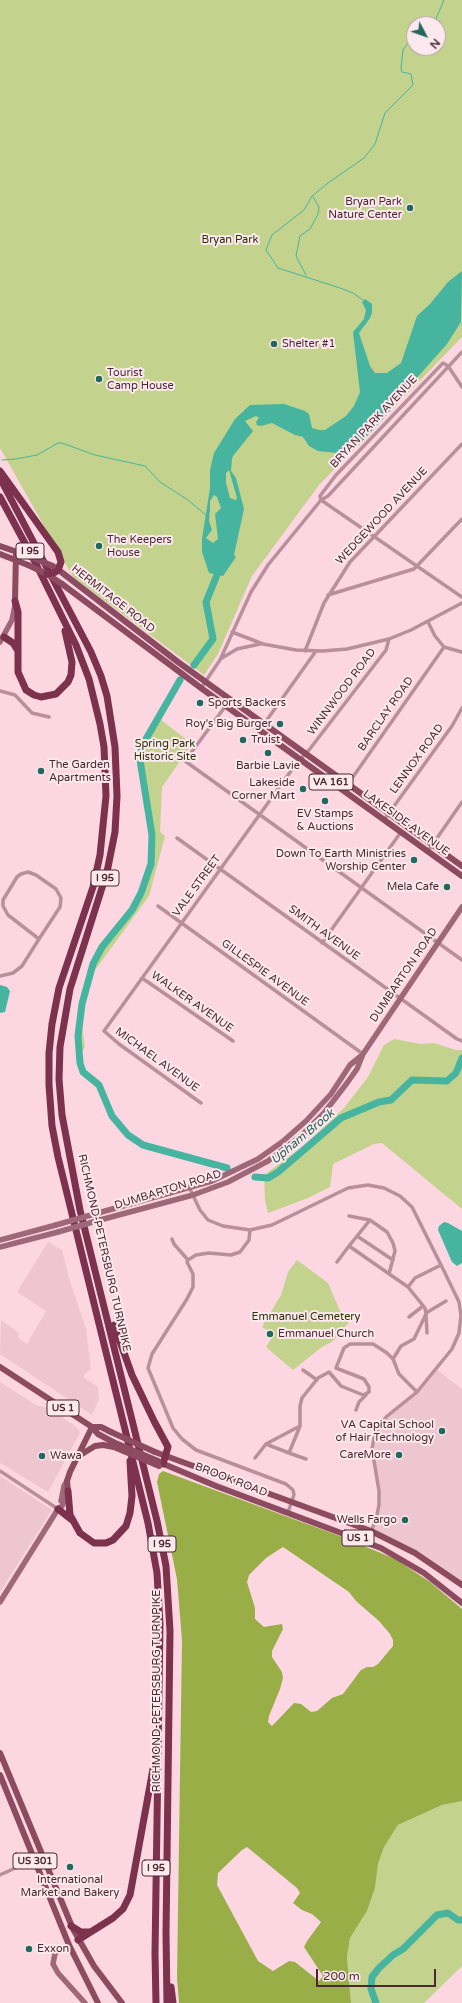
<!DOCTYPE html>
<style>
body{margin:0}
#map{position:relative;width:462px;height:2003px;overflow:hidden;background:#fcd6e1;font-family:"Varela Round",sans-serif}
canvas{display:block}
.north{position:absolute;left:406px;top:16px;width:40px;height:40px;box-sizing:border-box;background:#fce9ee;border:1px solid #b59ca4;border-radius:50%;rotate:131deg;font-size:11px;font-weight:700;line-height:16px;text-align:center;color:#4b2834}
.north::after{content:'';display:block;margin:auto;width:14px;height:18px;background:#22685c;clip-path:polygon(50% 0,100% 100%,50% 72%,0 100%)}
.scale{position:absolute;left:316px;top:1969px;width:120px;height:18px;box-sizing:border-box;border:2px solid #4b2834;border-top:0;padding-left:5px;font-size:12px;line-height:14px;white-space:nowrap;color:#4b2834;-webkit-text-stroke:3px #fce9ee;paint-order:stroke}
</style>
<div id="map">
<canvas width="462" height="2003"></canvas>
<div class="north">N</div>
<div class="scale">200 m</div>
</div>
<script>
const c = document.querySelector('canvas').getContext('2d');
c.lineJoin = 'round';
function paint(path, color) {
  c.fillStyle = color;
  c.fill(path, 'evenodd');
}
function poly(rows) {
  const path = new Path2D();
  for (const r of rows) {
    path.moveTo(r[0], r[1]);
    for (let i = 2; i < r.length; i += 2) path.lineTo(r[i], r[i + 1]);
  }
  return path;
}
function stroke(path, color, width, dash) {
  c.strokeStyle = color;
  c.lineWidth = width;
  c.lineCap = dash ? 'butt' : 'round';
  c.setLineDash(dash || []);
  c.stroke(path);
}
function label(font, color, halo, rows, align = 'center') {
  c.font = font + ' "Varela Round",sans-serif';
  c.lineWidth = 4;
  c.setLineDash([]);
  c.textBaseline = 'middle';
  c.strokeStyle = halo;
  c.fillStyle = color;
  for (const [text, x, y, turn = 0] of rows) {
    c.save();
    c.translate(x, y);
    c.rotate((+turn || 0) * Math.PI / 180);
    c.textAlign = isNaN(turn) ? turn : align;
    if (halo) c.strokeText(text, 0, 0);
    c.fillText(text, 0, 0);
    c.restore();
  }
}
const built = poly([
 [48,1242,62,1250,68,1275,86,1329,91,1370,86,1373,83,1377,98,1387,99,1399,92,1415,0,1354,1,1320,19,1333,17,1337,27,1344,46,1311,17,1292],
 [436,1369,462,1389,462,1584,371,1530,378,1512,379,1491,372,1455,375,1433,386,1417,412,1397],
 [0,1382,36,1405,50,1409,75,1426,79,1430,80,1433,48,1492,0,1463],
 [0,1476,52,1510,0,1592]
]);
const green = poly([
 [0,0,462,0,462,337,319,485,252,576,218,654,204,675,73,577,0,448],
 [414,24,438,24,438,48,414,48],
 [160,719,192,744,162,787,160,832,165,836,149,896,90,977,81,1020,85,1047,80,1054,78,1042,79,1012,90,971,96,954,110,936,133,913,140,902,148,867,153,856,152,835,148,817,148,797,139,760],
 [394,1039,422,1044,434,1043,456,1050,462,1050,462,1209,382,1143,374,1144,333,1164,330,1187,308,1198,268,1213,265,1200,264,1175,305,1145,344,1108,368,1077,384,1045],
 [297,1260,328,1283,341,1313,349,1322,333,1341,322,1347,293,1370,266,1347,274,1334,262,1327,281,1295,288,1272],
 [455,1801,462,1801,462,1966,424,2003,351,2003,347,1957,350,1938,367,1911,375,1888,378,1864,384,1847,398,1825,442,1805]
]);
const forest = poly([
 [163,1471,345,1538,395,1559,430,1582,462,1609,462,1801,442,1805,398,1825,384,1847,378,1864,375,1888,367,1911,350,1938,347,1957,351,2003,179,2003,177,1978,182,1640,177,1579,157,1482,159,1474],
 [283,1547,349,1592,356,1601,379,1621,390,1634,393,1640,393,1646,378,1664,373,1667,367,1667,361,1670,343,1694,332,1698,317,1711,311,1712,301,1704,294,1703,272,1726,268,1722,269,1716,280,1689,283,1678,282,1672,272,1657,272,1651,283,1629,282,1624,264,1627,255,1619,255,1608,247,1582,249,1575,266,1558],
 [247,1847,297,1888,300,1893,293,1903,302,1910,312,1914,321,1922,307,1941,304,1947,323,1976,319,1981,295,1962,289,1961,273,1971,258,1961,217,1885,218,1873,242,1850]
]);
const water = poly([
 [462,271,461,322,447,344,407,389,384,418,356,448,337,453,318,451,309,446,303,437,295,435,272,423,261,426,257,425,256,422,259,418,256,416,245,421,253,431,233,456,232,459,231,471,236,478,244,509,234,555,236,557,223,576,209,573,202,552,202,539,210,488,210,470,214,453,235,419,250,405,284,404,305,411,309,414,312,428,319,430,325,430,346,416,354,406,360,392,353,332,364,319,366,310,362,302,365,299,372,304,372,313,370,318,359,333,370,366,375,373,387,373,401,363,417,316,430,304,448,282],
 [229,470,237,498,236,500,230,498,226,483,226,473],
 [214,495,217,497,221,508,215,514,218,539,213,543,206,538,212,530,209,521,210,508,210,501],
 [0,985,7,987,10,991,5,1012,0,1013],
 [444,1222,448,1223,462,1231,462,1263,457,1266,452,1262,438,1230,439,1226]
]);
const stream = poly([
 [432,24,435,21,444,0],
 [306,275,296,256,300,236,310,229,318,214,319,207,313,197],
 [363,300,353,293,340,288,278,268,266,250,272,235,304,210,312,196,328,183,364,158,375,144,385,113,413,85,411,74,402,72,401,68,403,50,414,35],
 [2,460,16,459,37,455,58,443,62,443,95,455,145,466,160,482,188,500,206,515]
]);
const river = poly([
 [194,665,213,639,206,602,217,575],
 [180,680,142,746,140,760,152,835,151,864,141,893,132,910,102,947,93,964,82,1004,78,1036,80,1063,83,1072,99,1085,112,1116,128,1135,143,1145,227,1168],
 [255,1177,268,1178,278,1172,341,1118,379,1102,391,1100,412,1080,447,1081,456,1073,462,1058],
 [376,2003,371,1989,372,1977,379,1968,393,1955,403,1949,437,1915,448,1913,458,1920,462,1920]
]);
const street = poly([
 [321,500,320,496,336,475,443,363,448,366,462,387],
 [321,500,462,597],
 [328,595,414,569,462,519],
 [428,622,435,636,444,647,462,652],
 [232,632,263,644,296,650,323,651,347,649,389,639,411,630,462,603],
 [305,651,324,603,350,562,462,444],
 [222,658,237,649,260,644],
 [201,688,220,660,251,592,268,565,321,500,328,496,462,352],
 [0,691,15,695,32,713,49,717],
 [230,700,185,761,462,960],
 [259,731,316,651],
 [341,789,348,784,444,647],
 [384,820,452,726,462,708],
 [177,838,457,1039,462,1041],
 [428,851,462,802],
 [28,872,36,875,56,889,61,898,60,907,39,939,8,915,3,906,3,900,17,877,21,874,28,872],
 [158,906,363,1054],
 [322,943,401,832],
 [0,976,13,973,22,966,39,939],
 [142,978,233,1041],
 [201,1103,119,1044,104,1031,296,764,309,750,386,650,389,639],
 [190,1189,200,1210,208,1220,223,1226,250,1230,272,1225,348,1188,368,1185,384,1188,400,1196,412,1207,444,1271,459,1302,461,1315,459,1333,452,1349,417,1392,386,1417,375,1433,372,1449,379,1491,379,1505,376,1519,367,1542],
 [349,1216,370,1220],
 [250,1230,249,1240,240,1252,231,1255,209,1253,196,1255,188,1260,187,1262,193,1274,193,1287,187,1299,152,1354,148,1368,173,1428,182,1439,196,1450,286,1484,293,1490,294,1495,288,1512],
 [357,1236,393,1260],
 [172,1239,174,1244,188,1260],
 [337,1262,349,1246],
 [389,1274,395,1251,393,1243,387,1232,370,1220,349,1246,408,1287],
 [426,1313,446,1301],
 [426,1314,427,1333],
 [409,1317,423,1306],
 [393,1359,401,1346,414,1339,426,1314,425,1308,408,1287,415,1278,441,1265],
 [303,1370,317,1380],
 [356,1410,359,1402,366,1395],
 [300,1426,266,1444,289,1453,300,1426,300,1406,302,1398,318,1378,329,1372,341,1386,363,1395,369,1392,369,1387,364,1379,336,1368,344,1348,350,1344,373,1344,387,1353,393,1359,399,1374,417,1392],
 [289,1453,306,1459],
 [255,1458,266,1444],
 [0,1471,58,1509],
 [0,1875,42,1856]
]);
const secondary = poly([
 [0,642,12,620,15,605],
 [98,1213,212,1181,258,1159,282,1142,306,1121,331,1094,350,1065,361,1056],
 [100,1220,193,1195,228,1182,268,1161,301,1136,324,1113,347,1083,357,1069,363,1054,462,907],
 [0,1240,56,1225],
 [0,1247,58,1232],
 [61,1501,64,1486,67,1481],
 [0,1602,58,1509,62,1506,67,1493],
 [69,1945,55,1953,53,1964,58,1973,85,2003]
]);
const primary = poly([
 [0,546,20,553],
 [0,554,28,565],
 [56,568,178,662,462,866],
 [62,584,201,688,462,876],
 [15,601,16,552],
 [0,1367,92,1427,98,1434,113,1442],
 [92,1427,101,1427,111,1432],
 [155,1452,371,1531,415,1553,462,1585],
 [77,1457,95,1446,103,1445,114,1447],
 [159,1462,216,1486,381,1548,424,1573,462,1603],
 [68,1491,67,1481,70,1472,92,1427],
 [0,1753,73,1929,94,1966,122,2003],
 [0,1775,69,1945,98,2003]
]);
const highway = poly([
 [0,471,58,552,61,562,58,570,55,572],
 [0,478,91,652,101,676,107,696,115,747,117,796,115,832,107,872,70,989,60,1047,59,1079,62,1115,80,1210,157,1521,166,1566,170,1631,166,1933,167,2003],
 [0,497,34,560,76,645,89,679,100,724,104,747,106,796,100,855,93,887,59,988,52,1024,49,1053,49,1085,52,1126,58,1157,148,1523,157,1573,160,1624,155,1953,156,2003],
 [15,601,18,612,18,672,26,690,34,695,41,697,56,694,68,682,71,675,72,662,65,631],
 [4,637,13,643,18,651],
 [114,1325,132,1375,154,1421,168,1447,163,1464],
 [68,1491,70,1515,80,1533,94,1543,106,1543,113,1540,126,1526,130,1513,132,1496,130,1461],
 [58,1509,72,1520],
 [71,1926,81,1932,89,1932],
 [78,1940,113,1918,123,1909,130,1895,153,1769],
 [171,1987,173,2003]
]);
const secondaryBridge = poly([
 [56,1225,98,1213],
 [58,1232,100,1220]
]);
const primaryBridge = poly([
 [23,554,53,566],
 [28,565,47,574,62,584],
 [111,1432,155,1452],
 [113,1442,158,1461],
 [114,1447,159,1466]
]);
const highwayBridge = poly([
 [47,574,55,572]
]);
const markers = [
 [410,208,4,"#22685c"],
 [274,344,4,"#22685c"],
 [99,379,4,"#22685c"],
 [99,546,4,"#22685c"],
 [200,703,4,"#22685c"],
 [280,724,4,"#22685c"],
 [243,740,4,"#22685c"],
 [268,753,4,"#22685c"],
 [41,771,4,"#22685c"],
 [303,789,4,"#22685c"],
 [325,801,4,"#22685c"],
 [414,860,4,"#22685c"],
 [447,887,4,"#22685c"],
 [270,1334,4,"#22685c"],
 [442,1431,4,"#22685c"],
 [399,1455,4,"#22685c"],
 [42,1456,4,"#22685c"],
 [405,1520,4,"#22685c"],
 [70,1867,4,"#22685c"],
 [29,1949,4,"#22685c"]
];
const shields = [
 [30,551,28],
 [331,782,44],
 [105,878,28],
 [63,1408,32],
 [358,1538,32],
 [162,1544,28],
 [35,1861,44],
 [156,1868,28]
];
const shieldNames = [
 ["I 95",30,551],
 ["VA 161",331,782],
 ["I 95",105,878],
 ["US 1",63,1408],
 ["US 1",358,1538],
 ["I 95",162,1544],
 ["US 301",35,1861],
 ["I 95",156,1868]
];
const poiNames = [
 ["Bryan Park",402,202,"right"],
 ["Nature Center",402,215,"right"],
 ["Shelter #1",282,344],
 ["Tourist",107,373],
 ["Camp House",107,386],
 ["The Keepers",107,540],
 ["House",107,553],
 ["Sports Backers",208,703],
 ["Roy's Big Burger",272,724,"right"],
 ["Truist",251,740],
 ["The Garden",49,765],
 ["Apartments",49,778],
 ["Barbie Lavie",268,766,"center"],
 ["Lakeside",295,783,"right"],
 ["Corner Mart",295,796,"right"],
 ["EV Stamps",325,814,"center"],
 ["& Auctions",325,827,"center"],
 ["Down To Earth Ministries",406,854,"right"],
 ["Worship Center",406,867,"right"],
 ["Mela Cafe",439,887,"right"],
 ["Emmanuel Church",278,1334],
 ["VA Capital School",434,1425,"right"],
 ["of Hair Technology",434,1438,"right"],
 ["CareMore",391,1455,"right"],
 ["Wawa",50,1456],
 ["Wells Fargo",397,1520,"right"],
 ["International",70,1880,"center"],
 ["Market and Bakery",70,1893,"center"],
 ["Exxon",37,1949]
];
const parkNames = [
 ["Bryan Park",230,240],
 ["Spring Park",165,744],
 ["Historic Site",165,757],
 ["Emmanuel Cemetery",306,1317]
];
const streetNames = [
 ["BRYAN PARK AVENUE",374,422,-47],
 ["WEDGEWOOD AVENUE",382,516,-47],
 ["HERMITAGE ROAD",113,599,38],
 ["WINNWOOD ROAD",342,692,-53],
 ["BARCLAY ROAD",386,714,-55],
 ["LENNOX ROAD",417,759,-54],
 ["LAKESIDE AVENUE",406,823,36],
 ["VALE STREET",197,886,-54],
 ["SMITH AVENUE",324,933,36],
 ["GILLESPIE AVENUE",265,973,36],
 ["DUMBARTON ROAD",404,975,-56],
 ["WALKER AVENUE",192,1002,35],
 ["MICHAEL AVENUE",157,1060,36],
 ["DUMBARTON ROAD",168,1190,-17],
 ["RICHMOND-PETERSBURG TURNPIKE",104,1253,77],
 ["BROOK ROAD",231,1480,21],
 ["RICHMOND-PETERSBURG TURNPIKE",157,1691,-90]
];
const waterNames = [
 ["Upham Brook",303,1137,-40]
];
paint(built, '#eec6d1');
paint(green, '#c3d38d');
paint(forest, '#9aae48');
paint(water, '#47b4a0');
stroke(stream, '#47b4a0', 1);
stroke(river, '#47b4a0', 7);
stroke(street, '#b7909b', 3.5);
stroke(secondary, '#9f687a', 5.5);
stroke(primary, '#8d4b62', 6);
stroke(highway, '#7c314d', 7);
stroke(secondaryBridge, '#9f687a', 5.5);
stroke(primaryBridge, '#8d4b62', 6);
stroke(highwayBridge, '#7c314d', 7);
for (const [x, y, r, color] of markers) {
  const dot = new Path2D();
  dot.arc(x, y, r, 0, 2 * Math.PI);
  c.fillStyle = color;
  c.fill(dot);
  stroke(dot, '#fce9ee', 1.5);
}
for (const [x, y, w] of shields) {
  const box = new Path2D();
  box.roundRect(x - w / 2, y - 8, w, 16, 3);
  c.fillStyle = '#fce9ee';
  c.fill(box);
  stroke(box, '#4b2834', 1);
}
label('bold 10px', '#4b2834', null, shieldNames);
label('11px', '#4b2834', '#fce9ee', poiNames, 'left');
label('11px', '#2b3207', '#fce9ee', parkNames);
label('11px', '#4b2834', '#fce9ee', streetNames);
label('italic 12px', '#286358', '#fce9ee', waterNames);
</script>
